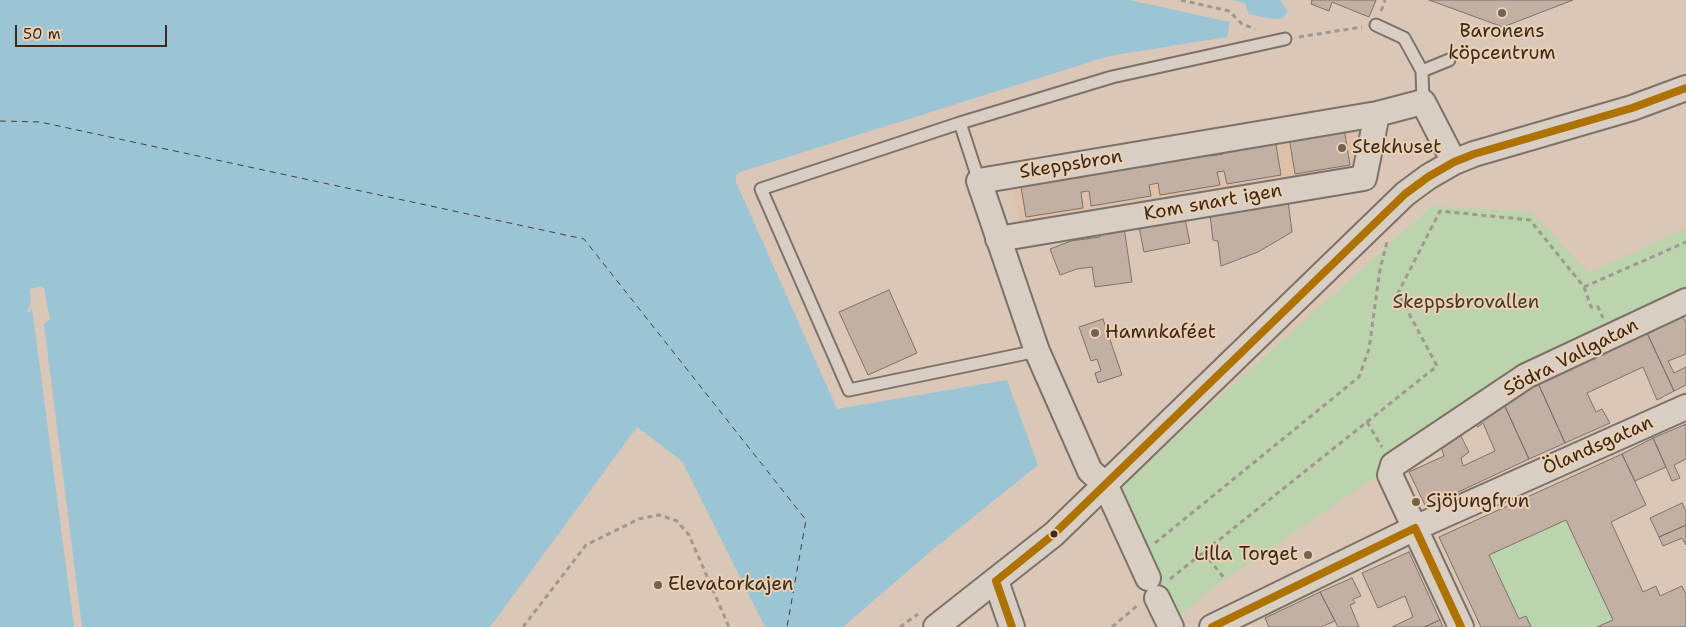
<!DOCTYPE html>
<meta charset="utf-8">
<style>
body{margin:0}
#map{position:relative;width:1686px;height:627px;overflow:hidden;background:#dbc7b8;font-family:"Shantell Sans",sans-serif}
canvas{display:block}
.scale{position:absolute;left:15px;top:25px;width:152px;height:22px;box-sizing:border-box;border:2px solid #3b2a1e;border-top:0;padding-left:6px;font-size:15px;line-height:18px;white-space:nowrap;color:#3b2a1e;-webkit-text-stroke:4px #ebd0b2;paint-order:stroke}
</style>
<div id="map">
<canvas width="1686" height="627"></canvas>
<div class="scale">50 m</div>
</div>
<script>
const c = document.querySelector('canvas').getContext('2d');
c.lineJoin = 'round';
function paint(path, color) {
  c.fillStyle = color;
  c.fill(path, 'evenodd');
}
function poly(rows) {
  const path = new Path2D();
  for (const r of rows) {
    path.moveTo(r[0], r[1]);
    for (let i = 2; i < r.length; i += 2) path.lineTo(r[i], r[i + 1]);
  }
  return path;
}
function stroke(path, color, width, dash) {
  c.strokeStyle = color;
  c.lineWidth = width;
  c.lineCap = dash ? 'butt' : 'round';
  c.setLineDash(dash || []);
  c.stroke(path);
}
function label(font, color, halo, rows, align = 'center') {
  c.font = font + ' "Shantell Sans",sans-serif';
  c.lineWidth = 4;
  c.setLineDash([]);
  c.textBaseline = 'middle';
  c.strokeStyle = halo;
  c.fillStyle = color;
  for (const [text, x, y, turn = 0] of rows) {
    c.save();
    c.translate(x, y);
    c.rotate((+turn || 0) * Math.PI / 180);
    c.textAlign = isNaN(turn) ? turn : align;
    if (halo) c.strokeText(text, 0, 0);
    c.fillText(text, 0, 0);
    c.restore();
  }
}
const built = poly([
 [1359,123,1358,171,1020,230,1011,179]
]);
const green = poly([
 [1432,206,1531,212,1589,273,1686,228,1686,301,1393,465,1225,579,1175,619,1116,490],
 [1566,520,1613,620,1597,627,1531,627,1526,616,1519,619,1489,555]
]);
const water = poly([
 [0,0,1129,0,1230,22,1227,37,1109,56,740,172,736,175,736,182,837,409,1007,380,1038,465,930,552,843,627,765,627,682,461,637,427,490,627,0,627],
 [1231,0,1280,0,1288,12,1281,19,1267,18,1249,14,1245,3]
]);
const pier = poly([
 [41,286,44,288,50,319,44,324,82,627,74,627,32,308,30,312,27,311,31,304,30,289]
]);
const ferry = poly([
 [0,121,40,122,584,239,806,520,787,627]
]);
const building = poly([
 [1312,0,1376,0,1369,17,1332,2,1329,11,1311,4,1312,0],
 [1429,0,1573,0,1503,27,1429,0],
 [1344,128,1350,165,1295,174,1289,137,1344,128],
 [1275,139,1281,175,1227,184,1224,171,1217,172,1220,185,1160,195,1158,183,1149,185,1151,196,1091,206,1089,191,1081,192,1083,208,1026,217,1020,181,1075,171,1076,178,1087,176,1086,170,1142,160,1143,167,1155,165,1154,159,1210,149,1211,156,1223,154,1222,148,1275,139],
 [1288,201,1292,232,1258,252,1221,266,1218,241,1213,240,1210,215,1288,201],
 [1185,219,1190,243,1144,252,1139,227,1185,219],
 [1124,227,1132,282,1095,287,1092,267,1077,269,1060,275,1050,249,1071,241,1100,237,1099,231,1124,227],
 [889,290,917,353,868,375,839,312,889,290],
 [1683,317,1686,323,1686,354,1668,361,1674,373,1686,367,1686,385,1674,391,1647,333,1683,317],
 [1103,319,1122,375,1098,383,1095,373,1101,371,1097,359,1091,361,1079,327,1103,319],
 [1647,333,1674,391,1657,400,1643,367,1587,393,1596,412,1602,409,1610,423,1565,443,1538,383,1647,333],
 [1538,383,1565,443,1529,459,1502,400,1538,383],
 [1502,400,1529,459,1426,507,1409,472,1444,456,1441,446,1459,432,1469,452,1461,458,1463,466,1495,451,1483,423,1478,427,1473,422,1502,400],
 [1686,424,1686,459,1674,465,1680,478,1672,481,1653,438,1686,424],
 [1653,438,1666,467,1635,481,1622,454,1653,438],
 [1622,454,1646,505,1611,522,1643,592,1656,586,1660,596,1682,586,1686,595,1686,627,1597,627,1613,620,1566,520,1489,555,1519,619,1526,616,1531,627,1481,627,1439,537,1622,454],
 [1682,503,1686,511,1686,525,1659,537,1650,518,1682,503],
 [1686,525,1686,545,1682,538,1663,546,1659,537,1686,525],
 [1409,552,1440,620,1424,627,1392,627,1413,617,1405,596,1378,608,1362,573,1409,552],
 [1352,578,1361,596,1353,599,1355,603,1350,605,1359,627,1338,627,1320,592,1352,578],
 [1320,592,1335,621,1321,627,1269,627,1265,618,1320,592],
 [1440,620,1443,627,1424,627,1440,620]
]);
const path = poly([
 [1181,0,1229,11,1242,24,1255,29],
 [1381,11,1385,0],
 [1299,37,1362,27],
 [1584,287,1591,307,1598,307,1603,318],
 [1367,422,1382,447],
 [1155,543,1359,377,1369,349,1380,269,1387,242],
 [1203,552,1225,579],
 [1170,579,1437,366,1398,293,1440,211,1530,220,1584,287,1686,242],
 [523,627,586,545,639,519,659,515,677,521,689,535,729,627],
 [900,627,918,614],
 [1112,627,1138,605]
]);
const lane = poly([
 [1376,25,1404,38,1422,71,1423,102],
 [1422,71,1449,60],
 [960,123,979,181],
 [1037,351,849,390,761,189,960,123,1112,77,1285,39]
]);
const street = poly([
 [998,239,1364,178,1377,114],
 [1148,578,1105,484,1090,471,1037,351,979,181,1377,114,1423,102,1454,162],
 [996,581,1012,627],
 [1157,598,1171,627],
 [936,627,1054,534,1405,194,1428,177,1454,162,1474,154,1632,108,1686,88],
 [1212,627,1415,528,1686,407],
 [1461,627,1390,475,1393,465,1526,376,1686,301]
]);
const bus1 = poly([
 [996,581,1054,534,1405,194,1428,177,1454,162,1474,154,1632,108,1686,88],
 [996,581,1012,627],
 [1212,627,1415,528,1461,627]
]);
const markers = [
 [1502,13,5,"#736154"],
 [1342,148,5,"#736154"],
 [1095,333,5,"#736154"],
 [1416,502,5,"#736154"],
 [1054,534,4.5,"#3b2a1e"],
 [1308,555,5,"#736154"],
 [658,585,5,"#736154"]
];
const poiNames = [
 ["Baronens",1502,32,"center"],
 ["köpcentrum",1502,54,"center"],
 ["Stekhuset",1352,148],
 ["Hamnkaféet",1105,333],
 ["Sjöjungfrun",1426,502],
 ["Lilla Torget",1298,555,"right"],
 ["Elevatorkajen",668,585]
];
const streetNames = [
 ["Skeppsbron",1071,165,-9],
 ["Kom snart igen",1213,203,-10],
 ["Södra Vallgatan",1571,358,-27],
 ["Ölandsgatan",1598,446,-24]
];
const parkNames = [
 ["Skeppsbrovallen",1466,303]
];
paint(built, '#dfc0ab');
paint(green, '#bcd4ad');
paint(water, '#9bc4d5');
paint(pier, '#dbc7b8');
stroke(ferry, '#45413b', 1, [6, 5]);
paint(building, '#c2b0a5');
stroke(building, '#7e7268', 1);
stroke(lane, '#7e7268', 15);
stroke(street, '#7e7268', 28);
stroke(path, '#a0978e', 3, [5, 4]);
stroke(lane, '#d8cec3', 11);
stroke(street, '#d8cec3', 24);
stroke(bus1, '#ae7200', 8);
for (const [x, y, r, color] of markers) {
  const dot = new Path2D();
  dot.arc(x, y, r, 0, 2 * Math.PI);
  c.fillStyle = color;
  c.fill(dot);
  stroke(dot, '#ebd0b2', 2);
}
label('19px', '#3b2a1e', '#ebd0b2', poiNames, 'left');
label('19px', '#3b2a1e', '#ebd0b2', streetNames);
label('19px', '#453c2b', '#ebd0b2', parkNames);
</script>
